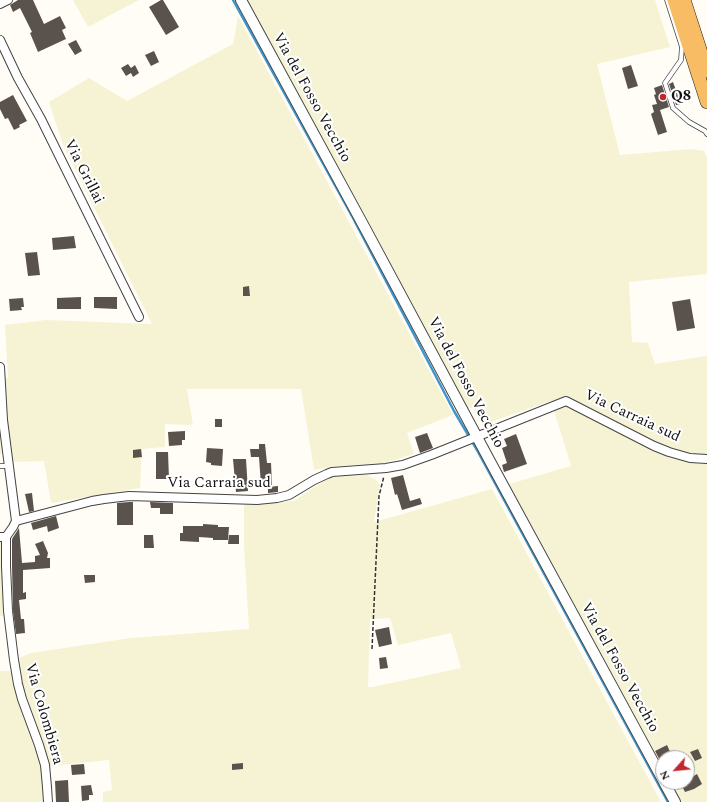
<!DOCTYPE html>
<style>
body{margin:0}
#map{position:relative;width:707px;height:802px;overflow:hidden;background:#fffdf5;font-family:Spectral,serif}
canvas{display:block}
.north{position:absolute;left:655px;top:750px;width:40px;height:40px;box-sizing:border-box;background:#fff;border:1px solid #a0a0a0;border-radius:50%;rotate:243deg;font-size:11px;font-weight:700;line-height:16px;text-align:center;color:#111}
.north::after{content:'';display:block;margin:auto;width:14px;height:18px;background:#c4262e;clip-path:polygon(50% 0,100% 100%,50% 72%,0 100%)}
</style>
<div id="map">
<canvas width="707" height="802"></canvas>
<div class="north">N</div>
</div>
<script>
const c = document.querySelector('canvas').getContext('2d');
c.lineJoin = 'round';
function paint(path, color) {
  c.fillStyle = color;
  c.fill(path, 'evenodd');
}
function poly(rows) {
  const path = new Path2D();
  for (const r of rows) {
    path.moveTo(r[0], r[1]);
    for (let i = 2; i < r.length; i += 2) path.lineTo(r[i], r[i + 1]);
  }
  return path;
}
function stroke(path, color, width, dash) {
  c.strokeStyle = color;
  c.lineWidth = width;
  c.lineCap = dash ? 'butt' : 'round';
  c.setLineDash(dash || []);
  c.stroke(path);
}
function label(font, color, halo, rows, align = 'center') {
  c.font = font + ' Spectral,serif';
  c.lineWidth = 4;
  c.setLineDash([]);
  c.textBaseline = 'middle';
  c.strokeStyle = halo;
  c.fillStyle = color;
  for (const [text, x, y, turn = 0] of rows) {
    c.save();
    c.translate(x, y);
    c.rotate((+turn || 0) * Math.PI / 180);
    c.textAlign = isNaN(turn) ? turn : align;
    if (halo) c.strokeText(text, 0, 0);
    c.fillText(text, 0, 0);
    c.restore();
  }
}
const farmland = poly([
 [73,0,139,0,88,27],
 [246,0,655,0,670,47,597,64,620,155,691,149,704,151,707,157,707,274,629,282,632,342,648,343,655,364,707,356,707,802,681,802,671,782,687,782,687,758,663,758,663,768,509,484,571,466,551,401,482,425,473,407,467,409],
 [238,16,453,415,407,433,414,454,384,463,337,466,314,470,301,389,187,389,193,425,165,424,165,447,142,449,140,488,51,503,44,461,15,462,3,454,0,454,0,378,8,378,5,325,46,320,152,324,63,145,49,102,89,78,127,101,233,44],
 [367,475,376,480,380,485,374,522,492,489,661,802,103,802,103,792,112,790,109,760,49,766,50,802,0,802,0,671,11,671,14,660,31,653,131,638,249,629,244,546,244,505,294,501,331,476],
 [390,618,398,645,451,633,461,668,372,687,368,687,370,619],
 [0,540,2,540,5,616,0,616]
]);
const stream = poly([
 [233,0,353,218,454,411,477,450,668,802]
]);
const building = poly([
 [18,0,33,0,44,24,60,16,66,28,62,30,66,39,38,52,30,33,32,32,20,8,13,12,10,5],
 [161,0,163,0,179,27,166,35,149,7],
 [76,40,82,51,75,55,68,44],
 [154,51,159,62,151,66,145,55],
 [128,64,131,68,135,65,139,73,133,77,131,73,126,76,121,68],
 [631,65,638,86,628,89,622,68],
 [673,82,681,104,676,105,669,84],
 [662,85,669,107,660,110,667,132,658,135,651,114,654,112,652,105,657,104,654,95,656,94,654,88],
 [13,95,27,121,19,125,20,127,14,130,8,118,5,119,0,109,0,102],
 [74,236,76,248,53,250,52,238],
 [37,252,40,275,28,276,25,253],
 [249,286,250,296,243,296,243,287],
 [81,297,81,309,57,309,57,298],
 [94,297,117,297,117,309,94,308],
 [23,298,24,307,21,307,22,310,10,311,9,299],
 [690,299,695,328,677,331,672,302],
 [215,419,222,419,222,427,215,427],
 [185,431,185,440,182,440,182,445,169,446,168,432],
 [427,433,433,448,420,453,415,437],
 [516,434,527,464,504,472,502,465,507,463,502,448,507,446,504,439],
 [259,444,265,444,267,463,271,463,272,485,261,485,259,457,251,457,250,449,259,449],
 [207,448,223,449,222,466,211,465,211,463,206,462],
 [141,449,142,457,133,458,133,450],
 [156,452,168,452,169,479,156,479],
 [233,459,246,459,248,491,236,492],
 [403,475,410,501,420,498,422,504,402,510,397,494,395,495,391,478],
 [278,486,278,492,268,493,268,487],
 [32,493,34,511,29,512,25,494],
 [129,502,133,502,133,525,117,525,117,503],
 [150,502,173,503,173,514,160,514,160,508,151,508],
 [56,516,59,528,48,532,47,526,33,530,31,523],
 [203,524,218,525,218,527,229,527,228,540,213,540,213,538,199,537,199,542,180,541,180,533,183,533,183,526,203,526],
 [19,528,22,563,35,562,35,556,40,555,35,544,43,541,48,553,47,558,50,558,50,568,23,570,23,593,26,592,26,599,19,600,21,619,24,619,25,633,16,634,13,611,12,566,12,539],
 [144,535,153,535,154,548,144,548],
 [229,535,239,535,239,544,228,544],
 [84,575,95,575,95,582,85,583],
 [389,627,392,644,379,647,375,630],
 [386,657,388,668,380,669,379,658],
 [667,745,673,758,663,758,663,766,655,751],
 [698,749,702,758,695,761,690,752],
 [243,763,243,769,232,770,232,764],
 [84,764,85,774,72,775,71,765],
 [697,774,702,784,694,789,685,792,680,782,687,782,687,780],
 [68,780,69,802,56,802,55,781],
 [91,785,93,795,89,795,89,800,82,801,81,786]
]);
const path = poly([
 [372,649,379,496,384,476]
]);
const service = poly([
 [667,0,682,47,681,60,665,83,673,108,689,122,705,131,707,134],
 [0,466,8,466]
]);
const minor = poly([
 [0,4,8,0],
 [0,40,18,78,41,119,139,317],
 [0,367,3,420,16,521],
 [0,537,6,537,13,527,16,521,92,501,104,499,129,496,257,500,277,498,289,495,314,480,327,474,332,472,386,468,403,465,431,455,566,401,654,446,669,452,690,458,707,459],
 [6,537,6,566,8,611,14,660,18,684,22,699,39,745,45,765,47,787,48,802]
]);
const tertiary = poly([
 [241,0,366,230,492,465,663,780],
 [664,782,675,802]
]);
const trunk = poly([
 [674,0,707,102],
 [684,0,707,71]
]);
const markers = [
 [663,97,4,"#c4262e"]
];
const poiNames = [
 ["Q8",671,97]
];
const streetNames = [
 ["Via del Fosso Vecchio",311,98,61],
 ["Via Grillai",83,172,63],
 ["Via del Fosso Vecchio",465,383,62],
 ["Via Carraia sud",632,417,25],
 ["Via Carraia sud",219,484],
 ["Via del Fosso Vecchio",619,668,61],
 ["Via Colombiera",43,714,74]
];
paint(farmland, '#f6f3d4');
stroke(stream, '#3f96cf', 2.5);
paint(building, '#5a524d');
stroke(service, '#444', 5.5);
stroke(minor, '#444', 10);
stroke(tertiary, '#444', 12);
stroke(trunk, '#222', 14);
stroke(path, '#333', 1.5, [4, 2]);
stroke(service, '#fff', 4);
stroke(minor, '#fff', 8);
stroke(tertiary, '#fff', 10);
stroke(trunk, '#f7bc64', 13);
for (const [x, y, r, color] of markers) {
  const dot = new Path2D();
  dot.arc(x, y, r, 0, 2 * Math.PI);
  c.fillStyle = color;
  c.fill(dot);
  stroke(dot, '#fff', 1.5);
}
label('bold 15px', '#111', '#fff', poiNames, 'left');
label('15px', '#111', '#fff', streetNames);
</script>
